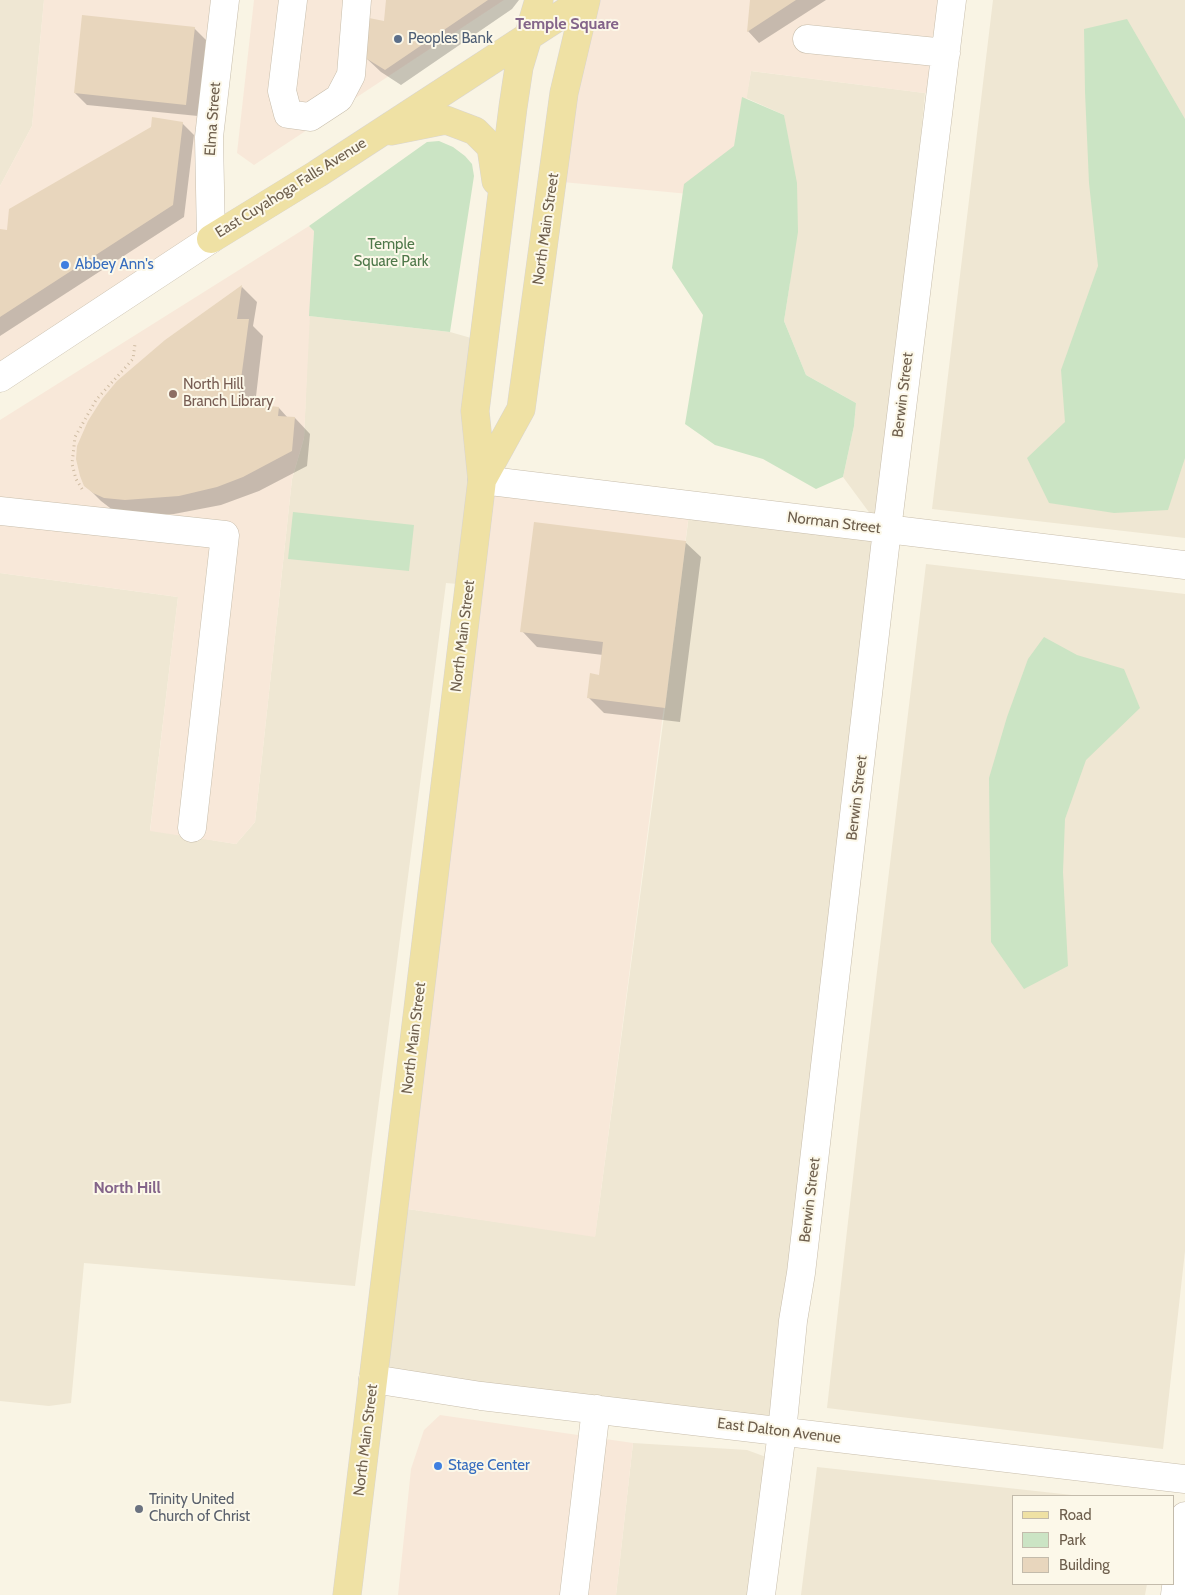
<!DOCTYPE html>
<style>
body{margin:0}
#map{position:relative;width:1185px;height:1595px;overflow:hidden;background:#f9f4e4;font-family:Cabin,sans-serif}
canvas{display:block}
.legend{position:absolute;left:1012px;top:1495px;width:162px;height:90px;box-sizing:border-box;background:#fcf8e9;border:1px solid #c3bbab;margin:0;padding:6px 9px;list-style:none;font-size:15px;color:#6e5f4d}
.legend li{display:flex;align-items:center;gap:10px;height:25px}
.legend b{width:25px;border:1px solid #c3bbab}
</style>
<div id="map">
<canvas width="1185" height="1595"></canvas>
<ul class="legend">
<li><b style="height:6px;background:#efe1a4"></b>Road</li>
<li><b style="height:14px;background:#cbe4c4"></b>Park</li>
<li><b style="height:14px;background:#e8d6bd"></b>Building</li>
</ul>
</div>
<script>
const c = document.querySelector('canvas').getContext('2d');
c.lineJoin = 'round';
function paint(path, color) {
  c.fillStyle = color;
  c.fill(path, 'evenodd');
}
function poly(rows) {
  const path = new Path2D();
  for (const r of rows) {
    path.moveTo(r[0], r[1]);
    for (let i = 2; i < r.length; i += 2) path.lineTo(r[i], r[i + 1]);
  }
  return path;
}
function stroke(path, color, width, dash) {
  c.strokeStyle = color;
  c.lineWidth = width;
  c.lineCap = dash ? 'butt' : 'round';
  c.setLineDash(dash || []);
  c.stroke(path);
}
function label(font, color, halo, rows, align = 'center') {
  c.font = font + ' Cabin,sans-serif';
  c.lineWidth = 4;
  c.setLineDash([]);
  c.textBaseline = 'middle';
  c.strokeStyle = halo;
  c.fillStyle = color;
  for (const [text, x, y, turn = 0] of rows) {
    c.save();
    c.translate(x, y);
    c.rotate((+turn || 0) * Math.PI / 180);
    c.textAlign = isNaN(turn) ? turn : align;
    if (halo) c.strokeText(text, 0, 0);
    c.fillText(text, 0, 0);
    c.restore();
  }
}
const residential = poly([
 [0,0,44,0,32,126,0,186],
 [993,0,1185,0,1185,538,932,509],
 [751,71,925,93,885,506,874,519,843,477,854,426,856,403,806,375,784,321,790,282,784,115,746,98],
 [309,316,450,332,485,342,470,585,446,583,355,1286,84,1263,71,1403,49,1406,0,1401,0,573,178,597,150,830,236,844,255,822,292,479,304,438],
 [690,506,887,530,782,1432,373,1379,394,1207,595,1236,665,708],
 [926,564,1185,594,1185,1251,1163,1449,827,1408,864,1080],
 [633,1443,747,1450,766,1457,755,1595,616,1595],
 [817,1467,1081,1496,1014,1496,1014,1584,1147,1584,1145,1595,801,1595]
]);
const commercial = poly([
 [44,0,225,0,211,239,0,378,0,186,32,126],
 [254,0,504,0,254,165,237,153],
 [586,0,952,0,940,95,751,71,731,198,552,181],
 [309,226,314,231,304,438,292,479,255,822,236,844,150,831,178,597,0,573,0,420],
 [482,480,690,506,595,1237,394,1207],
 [440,1415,633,1443,616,1595,398,1595,411,1469,424,1430]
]);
const green = poly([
 [1127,19,1185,119,1185,458,1168,510,1114,513,1049,503,1027,458,1065,422,1061,370,1098,266,1089,183,1085,92,1084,29],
 [742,97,784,115,797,183,798,232,784,321,806,375,856,403,854,426,843,477,816,489,763,459,715,445,685,424,703,315,672,268,684,184,734,146],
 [439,141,453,147,465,156,472,164,474,176,450,332,309,316,314,231,309,226,427,142],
 [293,512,414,525,409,571,288,559],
 [1044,637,1077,655,1124,669,1140,708,1086,760,1065,819,1063,872,1068,966,1024,989,991,942,989,778,1007,717,1028,659]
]);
const shadow = poly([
 [387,0,519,0,512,9,401,85,381,72,365,57,385,22],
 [751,0,826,0,759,43,748,31],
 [194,28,206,40,198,116,87,105,75,93],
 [182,123,194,135,184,217,0,336,0,230,8,232],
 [242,287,257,302,253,326,263,336,255,405,279,408,288,418,295,418,310,434,307,466,259,491,221,505,174,514,130,515,114,511,101,501,85,485,166,341],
 [685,542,701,557,680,722,604,713,588,697,600,676,603,655,537,647,522,631]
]);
const building = poly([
 [386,0,488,0,385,70,364,57,369,18,384,21],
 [750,0,796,0,747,32],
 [82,15,195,27,186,105,74,93],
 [152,117,183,122,173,205,0,317,0,229,7,230,9,209,151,127],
 [242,285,237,319,249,319,238,402,279,407,278,416,295,417,292,451,243,477,217,487,179,496,125,500,104,498,93,493,84,486,80,476,76,459,77,446,88,421,102,399,117,381,165,340],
 [534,522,686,541,665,708,587,698,590,673,599,675,603,642,520,632]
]);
const path = poly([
 [82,489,76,479,72,464,75,437,96,400,133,359,135,344]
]);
const minor = poly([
 [293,0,282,91,288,114,310,117,339,98,351,75,357,0],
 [807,39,946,53],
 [0,378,211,239,209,137,225,0],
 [482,480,1185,565],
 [0,511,225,535,192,828],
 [373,1379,481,1396,1185,1479],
 [574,1595,596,1409],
 [761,1595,782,1432,793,1321,801,1273,887,530,952,0],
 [1175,1595,1185,1516]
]);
const major = poly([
 [391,131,446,120,475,131,491,147,496,181],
 [211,239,317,174,584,0],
 [482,480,521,409,564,93,586,0],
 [347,1595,482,480,475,411,513,107,519,67,539,0]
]);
const markers = [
 [398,39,5,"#5c6f8a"],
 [65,265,5,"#3f7fe0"],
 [173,394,5,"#8d6e63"],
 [438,1466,5,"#3f7fe0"],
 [139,1509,5,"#6b7280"]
];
const serviceNames = [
 ["Peoples Bank",408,39]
];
const streetNames = [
 ["Elma Street",213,119,-86],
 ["East Cuyahoga Falls Avenue",291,188,-32],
 ["North Main Street",546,229,-82],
 ["Berwin Street",903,395,-83],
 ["Norman Street",834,523,7],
 ["North Main Street",463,636,-83],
 ["Berwin Street",857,798,-83],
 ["North Main Street",414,1038,-83],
 ["Berwin Street",810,1200,-83],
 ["East Dalton Avenue",779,1431,7],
 ["North Main Street",366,1440,-83]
];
const parkNames = [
 ["Temple",391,245],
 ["Square Park",391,262]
];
const shopNames = [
 ["Abbey Ann's",75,265],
 ["Stage Center",448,1466]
];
const educationNames = [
 ["North Hill",183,385],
 ["Branch Library",183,402]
];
const worshipNames = [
 ["Trinity United",149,1500],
 ["Church of Christ",149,1517]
];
const neighbourhoodNames = [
 ["Temple Square",567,24],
 ["North Hill",127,1188]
];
paint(residential, '#efe7d3');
paint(commercial, '#f8e8d9');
paint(green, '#cbe4c4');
paint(shadow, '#0003');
paint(building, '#e8d6bd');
stroke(minor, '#c8beac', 29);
stroke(major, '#d9d5d1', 29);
stroke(path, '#cfbca3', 3, [1, 4]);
stroke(minor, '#fff', 28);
stroke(major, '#efe1a4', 28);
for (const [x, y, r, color] of markers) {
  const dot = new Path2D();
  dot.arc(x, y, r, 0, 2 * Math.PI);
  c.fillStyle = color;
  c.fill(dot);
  stroke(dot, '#fcf8e9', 2);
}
label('15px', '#4e5e75', '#fcf8e9', serviceNames, 'left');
label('15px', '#6e5f4d', '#fcf8e9', streetNames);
label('15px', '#4f784a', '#fcf8e9', parkNames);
label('15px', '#366cbe', '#fcf8e9', shopNames, 'left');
label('15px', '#785e54', '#fcf8e9', educationNames, 'left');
label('15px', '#5b616d', '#fcf8e9', worshipNames, 'left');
label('bold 16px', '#84658a', '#fcf8e9', neighbourhoodNames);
</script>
